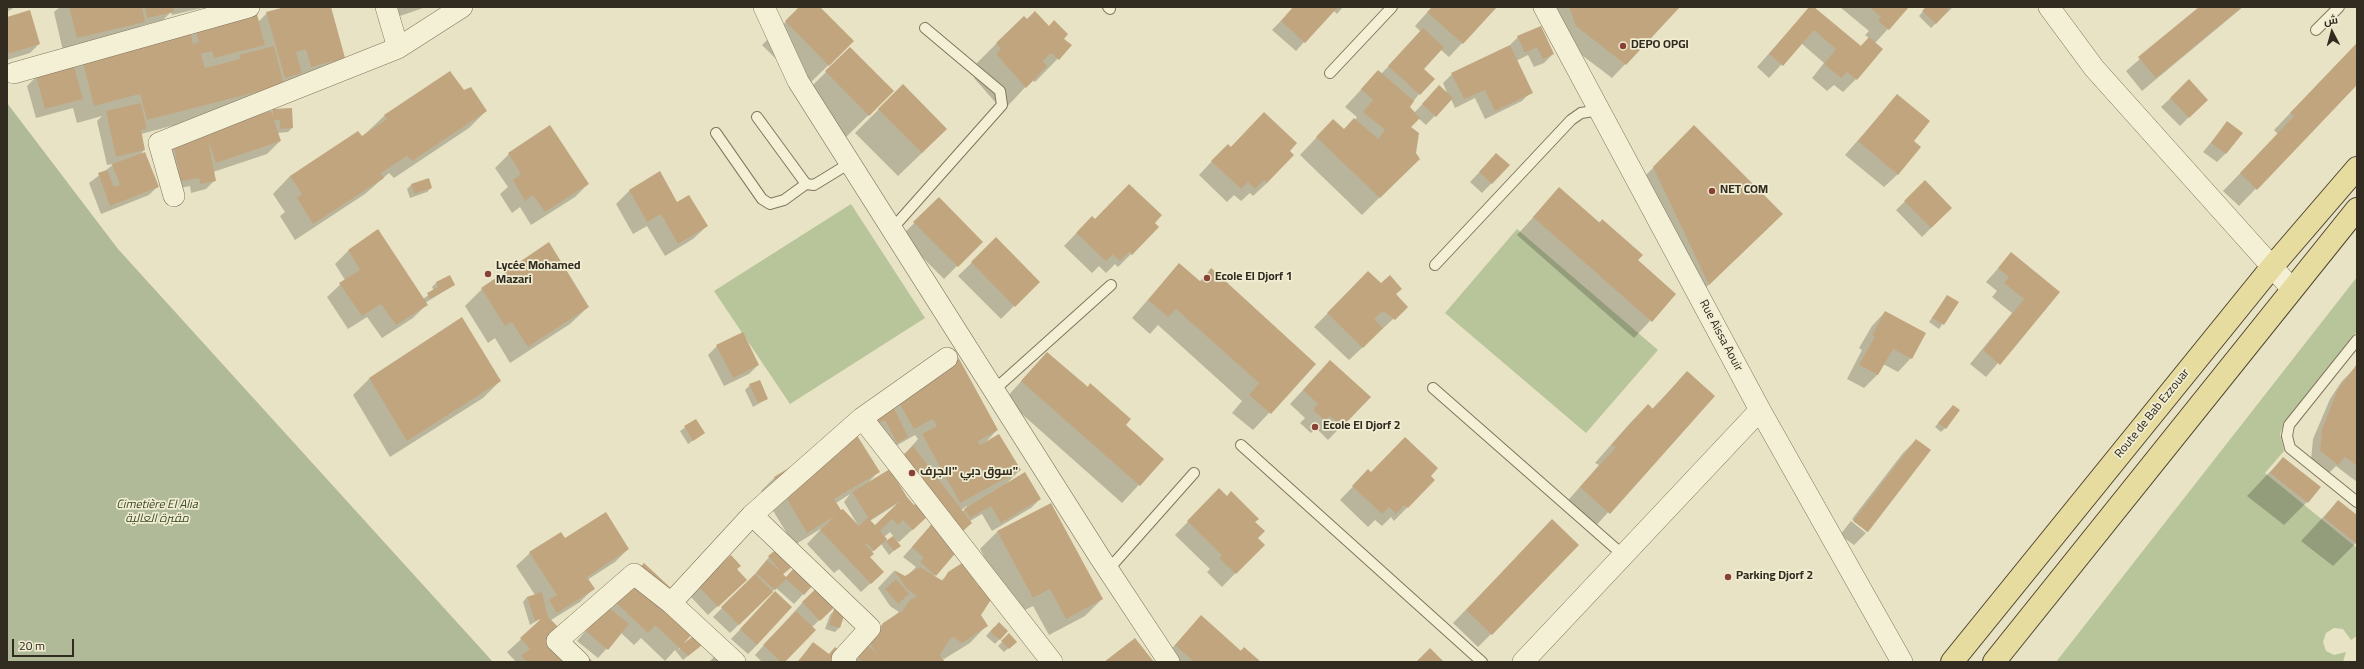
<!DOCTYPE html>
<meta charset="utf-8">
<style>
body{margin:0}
#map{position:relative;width:2364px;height:669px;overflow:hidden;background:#e8e3c4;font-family:Georgia,Cairo,serif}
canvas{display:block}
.frame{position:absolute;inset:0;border:8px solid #322b1f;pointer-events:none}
.north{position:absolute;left:2312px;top:12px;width:40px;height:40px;-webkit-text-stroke:3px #f0edd3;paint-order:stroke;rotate:354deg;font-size:11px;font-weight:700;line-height:16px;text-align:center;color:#322b1f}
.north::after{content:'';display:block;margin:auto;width:14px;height:18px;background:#322b1f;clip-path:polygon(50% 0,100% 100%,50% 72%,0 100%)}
.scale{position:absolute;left:12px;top:639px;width:62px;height:18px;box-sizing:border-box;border:2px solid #322b1f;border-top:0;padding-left:5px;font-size:12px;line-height:14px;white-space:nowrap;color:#322b1f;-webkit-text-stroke:3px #f0edd3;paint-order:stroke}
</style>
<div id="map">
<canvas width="2364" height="669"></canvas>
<div class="frame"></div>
<div class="north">ش</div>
<div class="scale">20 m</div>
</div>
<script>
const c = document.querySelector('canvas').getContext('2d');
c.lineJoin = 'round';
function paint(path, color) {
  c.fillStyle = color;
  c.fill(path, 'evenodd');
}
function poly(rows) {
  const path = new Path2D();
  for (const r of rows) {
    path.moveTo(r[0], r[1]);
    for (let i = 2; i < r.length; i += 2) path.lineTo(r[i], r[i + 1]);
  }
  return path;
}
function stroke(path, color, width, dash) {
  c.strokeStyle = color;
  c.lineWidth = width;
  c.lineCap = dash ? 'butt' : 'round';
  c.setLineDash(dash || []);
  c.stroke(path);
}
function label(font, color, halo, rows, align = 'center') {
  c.font = font + ' Georgia,Cairo,serif';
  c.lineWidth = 3.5;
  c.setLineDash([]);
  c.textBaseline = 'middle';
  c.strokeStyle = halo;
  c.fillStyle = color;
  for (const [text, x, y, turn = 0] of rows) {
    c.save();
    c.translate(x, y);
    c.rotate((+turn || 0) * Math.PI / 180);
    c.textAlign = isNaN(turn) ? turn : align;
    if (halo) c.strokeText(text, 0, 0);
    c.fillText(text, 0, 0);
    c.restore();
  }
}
const green = poly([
 [851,204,925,318,790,404,714,291],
 [1517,229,1658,350,1586,433,1445,313],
 [2357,277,2357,331,2284,422,2280,434,2284,451,2265,473,2357,548,2357,636,2351,640,2343,629,2334,628,2326,633,2323,642,2326,651,2334,655,2346,652,2343,662,2056,662]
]);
const cemetery = poly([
 [7,103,118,249,493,662,7,662]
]);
const shadow = poly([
 [7,7,15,7,7,12],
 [60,7,206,7,172,15,171,12,163,20,140,26,131,35,63,51,54,12],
 [288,7,330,7,344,58,330,71,298,80,297,77,266,101,141,134,144,150,140,155,158,186,149,195,101,214,89,183,114,164,107,165,97,121,102,116,77,123,73,108,36,118,27,86,36,77,74,68,82,60,190,36,196,30,258,22,267,13],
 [393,7,426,7,397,17],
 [801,7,819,7,853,41,805,88,762,45],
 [1294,7,1343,7,1337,14,1333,10,1296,51,1272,30],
 [1432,7,1496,7,1449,57,1441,50,1423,69,1419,94,1409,107,1414,113,1431,95,1448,95,1443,83,1452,74,1509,46,1518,37,1541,27,1553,54,1544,63,1534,67,1528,55,1516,61,1531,92,1522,101,1485,119,1475,98,1455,108,1451,99,1426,125,1418,118,1410,128,1414,153,1418,159,1362,215,1300,155,1333,120,1344,130,1355,120,1357,117,1345,107,1378,71,1381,74,1421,32,1415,26],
 [1552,7,1679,7,1612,78,1562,40],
 [1810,7,1813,7,1860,47,1869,38,1865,35,1869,31,1840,7,1908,7,1875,43,1856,79,1843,92,1834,85,1827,91,1812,78,1824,63,1801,43,1769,78,1757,67],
 [1927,7,1953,7,1931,28,1919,16],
 [2200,7,2243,7,2142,91,2126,71],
 [7,18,39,44,30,53,7,60],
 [1027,20,1049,27,1071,45,1035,82,1032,80,1003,111,974,78,979,72,974,66,997,43],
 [2357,43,2357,84,2239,206,2223,191,2278,134,2274,130],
 [850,48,893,91,845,138,803,95],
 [450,73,464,91,486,111,469,128,394,178,389,173,365,194,295,240,280,216,285,212,273,194,290,176,362,137,384,116],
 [2189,81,2206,100,2180,126,2161,107],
 [903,85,923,152,898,176,855,133],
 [1897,96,1912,141,1898,174,1884,187,1845,155],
 [291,109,292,128,288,132,277,133,280,141,267,154,213,172,215,180,206,189,191,193,190,186,172,190,164,152,206,134,273,110],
 [2227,123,2226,153,2217,162,2203,152],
 [1251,126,1267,183,1253,196,1250,193,1241,201,1234,195,1227,202,1199,175,1214,159,1230,148],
 [550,127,588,184,575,197,531,225,520,207,512,213,500,194,508,187,495,168,509,154],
 [1681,140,1768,228,1696,297,1640,181],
 [1488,163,1509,165,1482,193,1470,182],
 [1925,182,1951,208,1922,237,1896,210],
 [411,185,431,188,427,192,410,198,407,189],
 [1559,189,1598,223,1602,220,1637,260,1675,294,1634,338,1517,235],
 [630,190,677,204,707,226,693,239,665,256,647,226,633,234,616,204],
 [939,199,981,242,944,279,901,236],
 [1092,217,1131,254,1118,267,1115,264,1106,273,1099,266,1092,273,1064,246],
 [378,231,423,299,434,291,432,287,436,283,454,285,425,303,426,305,413,318,382,338,367,317,348,329,327,297,345,280,335,264,348,251],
 [996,239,1038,282,1001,319,958,276],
 [2011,254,2059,292,1986,377,1970,364,2012,313,1992,297,1997,291,1986,282],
 [1179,264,1199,282,1212,269,1315,364,1253,430,1232,413,1242,401,1158,325,1150,334,1132,318],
 [1368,273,1395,295,1406,307,1349,360,1314,327],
 [482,289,588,307,570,324,510,363,495,338,488,343,465,306],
 [1947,296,1957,302,1939,329,1929,322],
 [1885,312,1911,358,1898,372,1883,364,1877,375,1864,388,1847,379,1862,350,1859,348,1872,326],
 [717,346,758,365,749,374,724,386,708,355],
 [1047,353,1087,388,1090,384,1125,425,1163,459,1122,503,1005,399],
 [1330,361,1370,397,1328,440,1316,428,1311,433,1300,423,1305,418,1290,404],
 [2357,366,2357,482,2336,466,2329,473,2311,460,2313,439,2330,399,2342,381],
 [1688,372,1714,396,1592,530,1564,505,1599,465,1595,463,1631,422,1648,405,1652,409],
 [370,378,500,381,483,398,390,457,353,395],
 [750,385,767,399,753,407,745,390],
 [893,391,997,430,985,443,1020,470,1006,484,1040,499,1031,508,992,531,982,514,970,521,971,523,962,532,963,543,934,576,941,581,949,573,987,625,970,643,944,659,940,657,943,662,797,662,813,644,828,655,850,660,884,624,899,612,890,606,878,588,894,571,905,578,916,567,903,557,936,520,896,464,918,439,915,435,887,451,876,428],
 [967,506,967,507,962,512,961,510],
 [1949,410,1945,428,1941,432,1935,427],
 [696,420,704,433,688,444,680,431],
 [853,430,878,472,868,483,889,470,914,528,899,542,895,540,899,546,889,555,881,544,872,552,869,557,883,572,861,592,839,569,834,573,807,544,822,528,793,546,793,566,782,575,786,578,821,575,794,604,776,588,730,633,713,617,751,579,769,557,791,540,761,491,774,478],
 [850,494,844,502,859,527,841,512,836,503],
 [898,503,875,526,870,521],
 [890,532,894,537,888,541,884,537],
 [1916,440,1930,450,1867,532,1852,519,1903,453],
 [2283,458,2307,502,2284,525,2247,496],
 [1368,471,1371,473,1429,476,1434,480,1394,521,1391,517,1382,526,1375,520,1368,527,1340,500],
 [1219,490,1254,522,1256,538,1263,545,1222,587,1207,572,1210,569,1175,535],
 [2338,501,2357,516,2357,542,2333,566,2301,541],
 [1051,504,1102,599,1085,616,1049,635,1033,606,1015,615,980,549,997,532],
 [1851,521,1866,533,1854,545,1840,535],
 [1539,534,1491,634,1478,647,1453,623],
 [565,540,628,549,615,562,587,580,593,589,580,602,551,620,592,662,516,662,507,652,541,621,540,619,530,625,523,602,527,597,535,595,516,566,530,553],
 [736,569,736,589,708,615,690,596,698,587],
 [631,578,704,620,677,651,706,626,709,639,683,660,675,650,665,661,641,638,634,645,621,633,598,658,577,641],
 [766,602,757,645,748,654,731,639],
 [803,602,834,606,812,627,783,662,762,662,755,655],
 [834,611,839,628,835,632,825,629,830,615],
 [1201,617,1240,651,1244,648,1259,662,1159,662],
 [994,627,1007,631,995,644,986,636],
 [1009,635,1011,646,1004,652,998,646],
 [728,643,745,662,709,662]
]);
const building = poly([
 [69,7,142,7,145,22,77,38],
 [145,7,173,7,174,12,147,18],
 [285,7,331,7,345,58,311,67,306,49,296,52,302,73,285,78,266,12],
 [799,7,820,7,854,41,829,66,785,21],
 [1293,7,1338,7,1305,43,1281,21],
 [1432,7,1497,7,1463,44,1427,12],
 [1569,7,1680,7,1626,65,1576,26],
 [1809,7,1814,7,1861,46,1869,37,1883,49,1857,80,1847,72,1841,78,1824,64,1836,49,1814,30,1783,66,1769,54],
 [1869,7,1909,7,1889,30,1878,21,1881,17],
 [1926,7,1946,7,1949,10,1936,24,1922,11],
 [2199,7,2242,7,2156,78,2138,57],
 [30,10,40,44,7,54,7,17],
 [1035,11,1049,26,1054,20,1068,34,1064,39,1072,45,1059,60,1051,53,1043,61,1047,66,1026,88,996,54,1001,49,996,43,1024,16,1027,19],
 [257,14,265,45,214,58,212,51,201,54,205,68,240,59,239,55,274,46,284,85,147,120,140,94,94,106,82,59,190,30,193,44,199,42,195,30],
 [1541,26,1554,54,1543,59,1537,47,1525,53,1517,36],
 [1423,28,1444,47,1424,69,1435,79,1420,95,1388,66],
 [2357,43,2357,85,2257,190,2240,173,2294,116,2290,113],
 [1510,45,1533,93,1495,111,1485,90,1464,99,1451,73],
 [850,47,894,91,869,116,825,71],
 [74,66,83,99,45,109,36,76],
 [1378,70,1414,101,1410,107,1420,118,1411,127,1419,133,1416,153,1420,159,1380,198,1316,137,1333,119,1344,129,1354,118,1378,139,1385,130,1363,112,1373,100,1361,89],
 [450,71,464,90,471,87,487,111,412,161,407,156,381,173,384,178,313,224,297,198,302,194,290,176,358,131,362,136,387,119,384,115],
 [2189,79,2208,100,2189,118,2170,98],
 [903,84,947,129,922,153,878,109],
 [1439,85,1453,98,1436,117,1422,104],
 [1897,94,1930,121,1914,141,1921,147,1898,175,1858,141],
 [141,103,147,129,141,130,145,150,116,157,106,111],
 [292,108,293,128,280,129,280,120,274,120,281,141,216,163,208,140,216,181,200,184,199,178,181,181,173,143,206,136,205,133,271,111,273,117,273,109],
 [1264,112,1297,143,1290,151,1294,155,1267,183,1264,180,1255,189,1248,182,1241,189,1211,161,1228,144,1231,147],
 [2227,121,2243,133,2226,154,2211,143],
 [550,125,589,184,545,212,533,195,525,201,513,180,521,174,508,153],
 [1694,125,1783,214,1709,285,1653,167],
 [145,152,159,187,110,206,98,173,107,170,114,187,120,185,112,164],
 [1496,153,1510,165,1492,184,1479,172],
 [660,171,677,202,689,195,708,226,678,244,661,214,647,222,629,190],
 [429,178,432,188,414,194,411,184],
 [1925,180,1952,208,1931,228,1904,201],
 [1129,184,1162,215,1155,223,1159,227,1132,255,1129,252,1120,261,1113,254,1106,261,1076,233,1092,216,1095,219],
 [1559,187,1600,223,1602,219,1643,255,1638,260,1676,294,1652,322,1533,217],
 [939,197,983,242,958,267,913,222],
 [378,229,428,305,396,325,381,304,362,316,339,283,360,270,348,250],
 [996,237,1040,282,1015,307,971,262],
 [549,242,589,307,528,347,512,322,505,326,481,288],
 [2011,252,2060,292,2000,365,1983,350,2024,299,2004,283,2009,277,1998,268],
 [1179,263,1201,282,1211,268,1316,364,1271,414,1249,395,1259,383,1176,309,1168,317,1148,300],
 [1368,271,1381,283,1390,275,1402,289,1396,294,1408,307,1395,320,1383,311,1374,319,1383,328,1363,348,1327,313],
 [450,275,455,285,430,299,427,293,438,287,436,282],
 [1947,295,1959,302,1944,325,1932,318],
 [1885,311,1926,333,1912,359,1893,349,1878,375,1859,365,1875,336,1872,335],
 [462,317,501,381,407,441,369,378],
 [743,332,759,365,733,378,716,345],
 [1047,352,1088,387,1090,383,1131,419,1126,425,1164,459,1140,486,1021,381],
 [957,355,998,430,978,441,980,445,999,434,1021,470,960,503,922,434,937,426,933,419,914,429,892,390],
 [1330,360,1371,397,1342,427,1330,416,1325,420,1313,410,1318,404,1303,390],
 [2357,364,2357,466,2345,457,2338,465,2320,451,2322,429,2338,389],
 [1687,371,1715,396,1610,514,1580,487,1616,447,1611,445,1648,404,1653,409],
 [760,380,768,399,758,403,749,384],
 [891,402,908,437,897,443,885,420,875,425,869,413],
 [1953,405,1960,410,1946,429,1938,423],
 [696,419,705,433,693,441,684,426],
 [853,429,880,472,834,499,841,510,843,509,859,526,868,517,852,492,890,469,907,497,914,505,917,503,929,515,913,530,903,520,898,525,892,519,880,531,887,539,874,551,867,543,865,544,874,554,870,557,884,572,871,584,820,530,835,516,807,533,774,477],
 [900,501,875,525,870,520],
 [1405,437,1438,468,1431,476,1435,480,1408,508,1404,505,1396,514,1389,507,1382,514,1352,486,1368,469,1371,472],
 [1916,439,1931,450,1868,532,1853,521],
 [913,446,972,523,959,534,949,521,953,518,904,454],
 [2283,457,2321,487,2308,503,2270,473],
 [1025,472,1041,499,1001,523,991,506,970,518,964,509],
 [1219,488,1227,496,1231,491,1259,519,1255,522,1265,531,1258,538,1265,545,1236,574,1219,558,1222,555,1187,521],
 [2338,500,2357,515,2357,544,2324,518],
 [1051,503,1103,599,1066,619,1050,589,1033,598,997,531],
 [606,512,629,549,587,577,595,589,557,613,549,600,557,595,529,552,561,532,565,538],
 [936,519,964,543,936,576,920,562,924,558,912,547],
 [1552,519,1579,545,1492,635,1466,610],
 [893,536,901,546,894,551,886,541],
 [790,539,804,557,783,574,786,577,803,558,822,575,804,595,786,579,775,590,756,573,767,560,781,572,768,556],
 [731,555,741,566,737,569,747,580,718,607,698,586],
 [644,563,705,620,683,644,707,625,715,635,688,656,655,625,648,633,611,598],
 [962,563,978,585,994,595,981,615,988,626,962,643,953,637,950,639,940,655,945,662,886,662,881,659,884,662,862,662,855,654,866,643,877,654,870,644,883,623,900,612,901,613,910,600,917,596,907,589,894,570,905,576,920,567,943,581,948,572],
 [755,574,773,592,739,625,721,607],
 [827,578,845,597,820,621,802,602],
 [896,579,909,594,898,604,885,589],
 [775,591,792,607,757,645,740,629],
 [542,592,548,617,593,662,527,662,521,656,530,649,520,638,541,619,535,621,527,597],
 [607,606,629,624,608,650,586,631],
 [834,609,845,613,840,628,829,625],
 [796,611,816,630,785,662,781,662,763,645],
 [1201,615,1241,651,1244,647,1261,662,1194,662,1175,645],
 [999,622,1008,631,1000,640,990,632],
 [1009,633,1017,642,1009,649,1001,641],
 [1135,638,1154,662,1104,662],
 [813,642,829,654,835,647,854,661,798,662],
 [1430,648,1444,662,1416,662]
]);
const lane = poly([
 [1108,7,1110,9],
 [2316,30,2339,7],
 [1330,73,1392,7],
 [757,117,806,184,814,185,850,163],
 [716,133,762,199,770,204,784,200,806,184],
 [892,229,1002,105,1000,91,925,28],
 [1435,265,1571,120,1581,113,1600,110],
 [2357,340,2289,425,2287,436,2290,448,2357,502],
 [1433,388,1623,555],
 [994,390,1111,285],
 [1241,445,1482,662],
 [1108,570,1194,473]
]);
const street = poly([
 [386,7,398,48],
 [764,7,798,81,1099,556,1169,662],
 [1544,7,1760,410,1902,662],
 [2049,7,2094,68,2292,289],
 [14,73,249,7],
 [174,196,159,143,398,48,462,7],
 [862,418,1052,662],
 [752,515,870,628,842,659,846,662],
 [671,603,735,662],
 [557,641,634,574,671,603,752,515,862,418,947,358],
 [562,641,557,641,579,662],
 [1523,662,1760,410]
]);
const primary = poly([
 [1952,662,2271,268,2357,168],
 [1994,662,2357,209]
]);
const markers = [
 [1623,46,4,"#884134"],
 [1712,191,4,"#884134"],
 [488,274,4,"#884134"],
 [1207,278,4,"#884134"],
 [1315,427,4,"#884134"],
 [912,473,4,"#884134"],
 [1728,577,4,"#884134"]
];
const poiNames = [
 ["DEPO OPGI",1631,46],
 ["NET COM",1720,191],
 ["Lycée Mohamed",496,267],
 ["Mazari",496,281],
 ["Ecole El Djorf 1",1215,278],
 ["Ecole El Djorf 2",1323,427],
 ["سوق دبي \"الجرف\"",920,473],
 ["Parking Djorf 2",1736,577]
];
const streetNames = [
 ["Rue Aissa Aouir",1720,336,62],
 ["Route de Bab Ezzouar",2153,414,-51]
];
const parkNames = [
 ["Cimetière El Alia",157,506],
 ["مقبرة العالية",157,520]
];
paint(green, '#b8c49a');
paint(cemetery, '#b0ba98');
paint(shadow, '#0003');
paint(building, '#c1a57f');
stroke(lane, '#80755d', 12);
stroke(street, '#80755d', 22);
stroke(primary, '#4f4331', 24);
stroke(lane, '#f4f0d6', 10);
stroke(street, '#f4f0d6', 21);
stroke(primary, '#e7dca0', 22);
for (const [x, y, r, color] of markers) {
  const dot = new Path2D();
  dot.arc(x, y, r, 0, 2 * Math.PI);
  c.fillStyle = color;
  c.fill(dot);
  stroke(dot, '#f0edd3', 1.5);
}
label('bold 12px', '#322b1f', '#f0edd3', poiNames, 'left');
label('12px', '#322b1f', '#f0edd3', streetNames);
label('italic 12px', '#3d4c28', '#f0edd3', parkNames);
</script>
